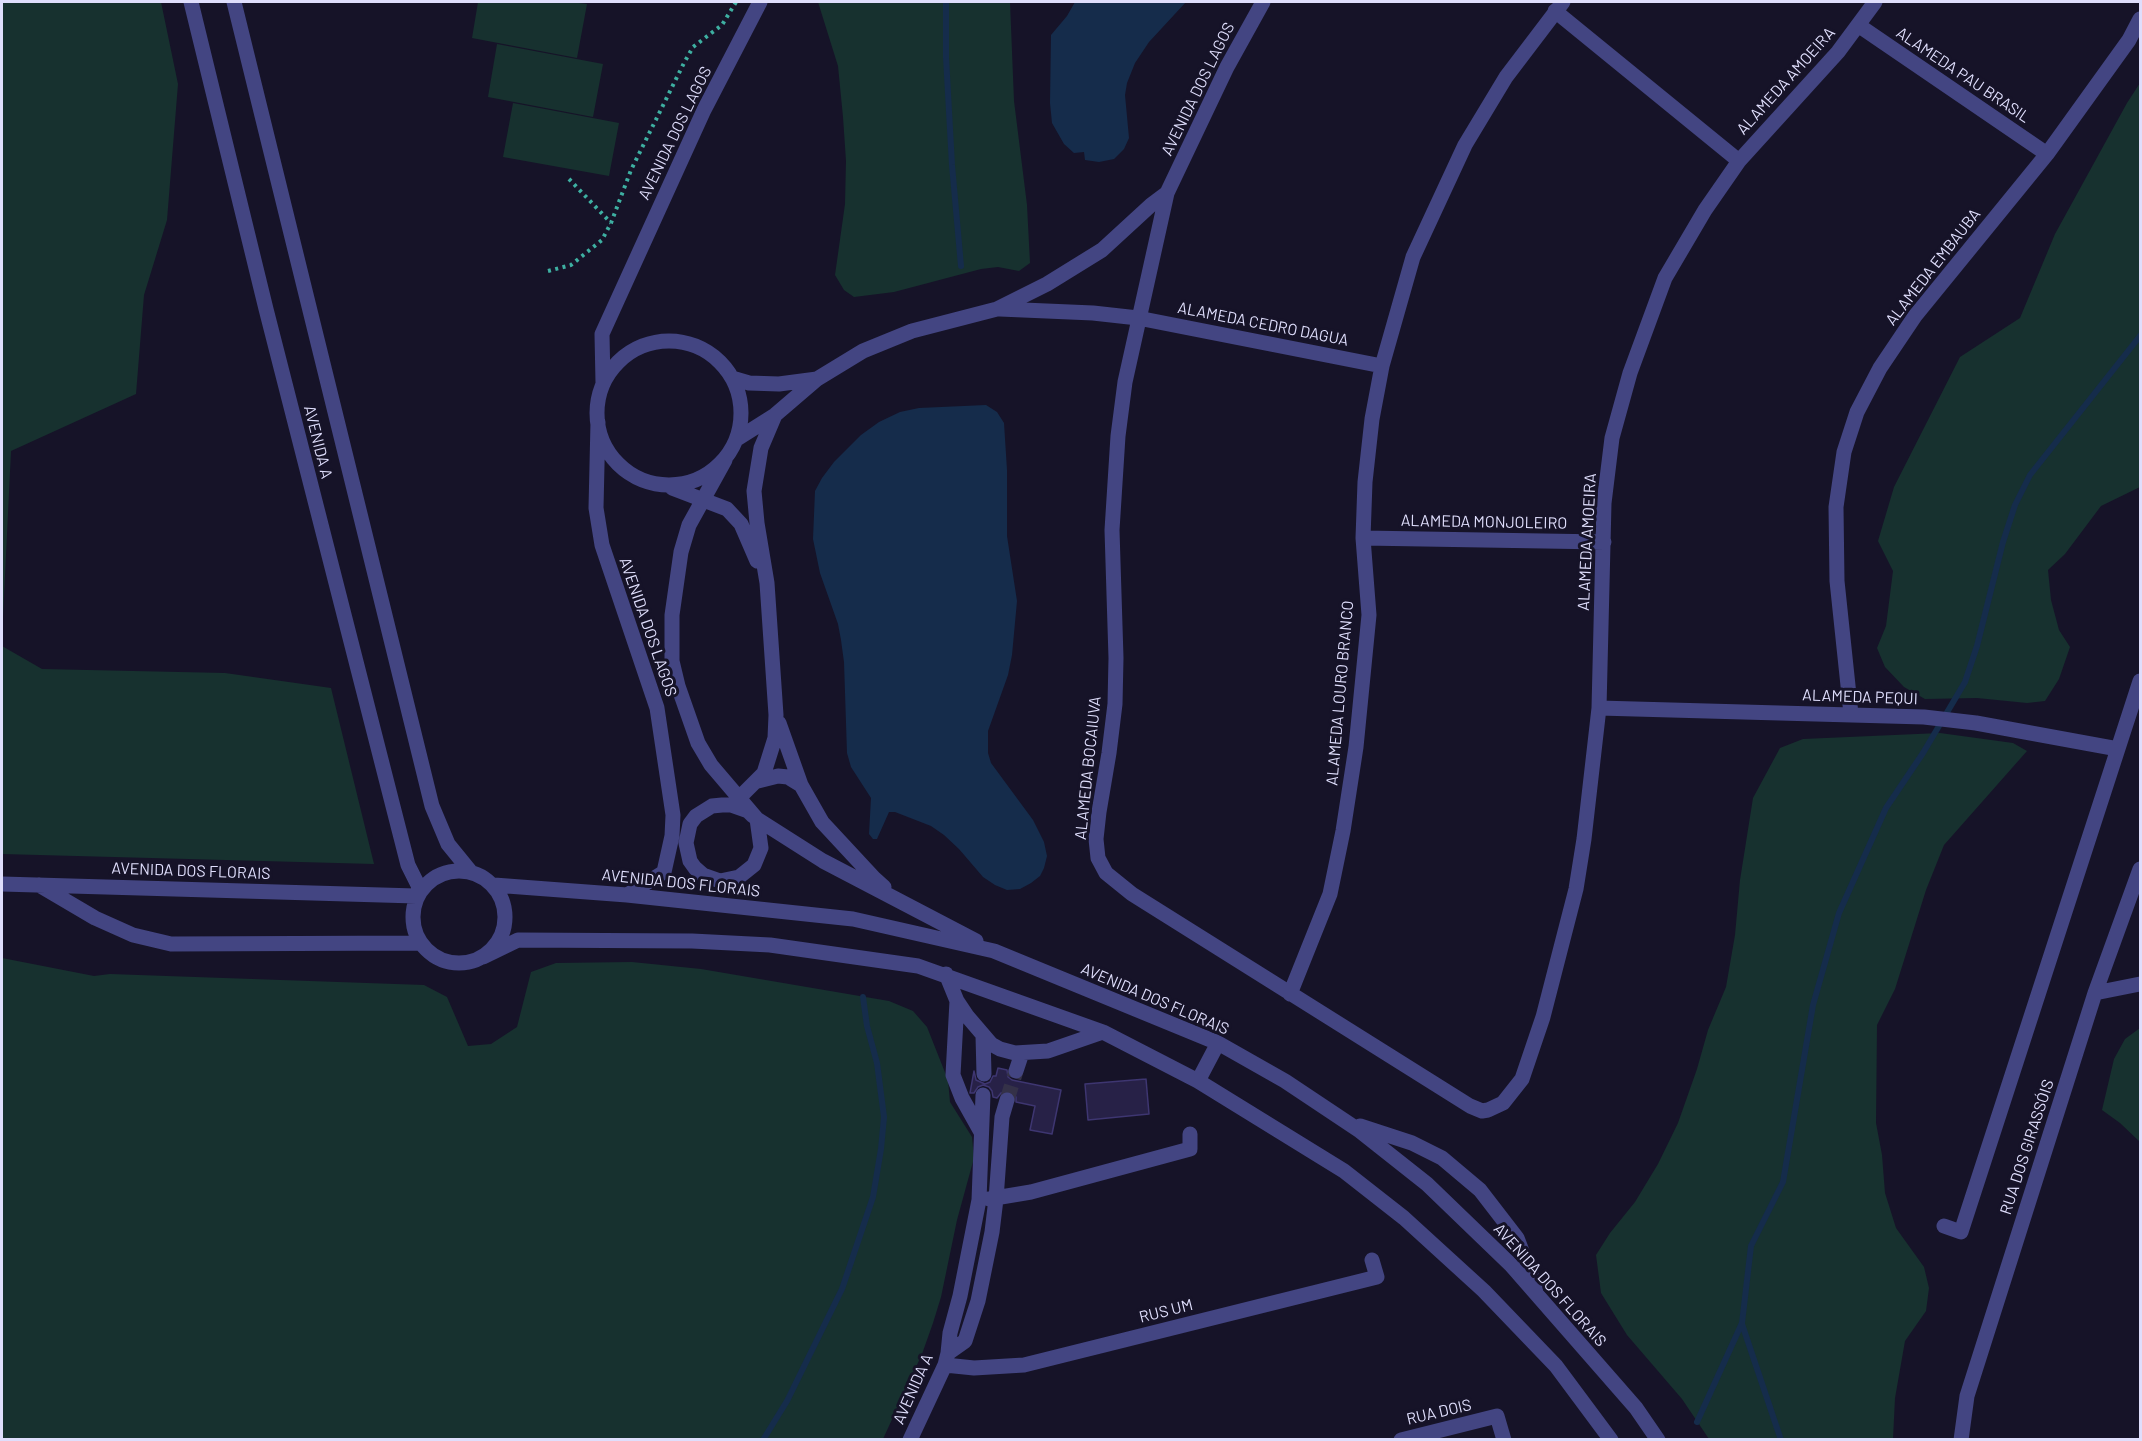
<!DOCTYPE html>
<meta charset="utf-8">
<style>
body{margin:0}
#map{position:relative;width:2142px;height:1441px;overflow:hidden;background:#161328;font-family:Barlow,sans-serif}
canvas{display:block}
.frame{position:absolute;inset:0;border:3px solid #dfdefc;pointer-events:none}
</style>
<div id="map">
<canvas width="2142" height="1441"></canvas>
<div class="frame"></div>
</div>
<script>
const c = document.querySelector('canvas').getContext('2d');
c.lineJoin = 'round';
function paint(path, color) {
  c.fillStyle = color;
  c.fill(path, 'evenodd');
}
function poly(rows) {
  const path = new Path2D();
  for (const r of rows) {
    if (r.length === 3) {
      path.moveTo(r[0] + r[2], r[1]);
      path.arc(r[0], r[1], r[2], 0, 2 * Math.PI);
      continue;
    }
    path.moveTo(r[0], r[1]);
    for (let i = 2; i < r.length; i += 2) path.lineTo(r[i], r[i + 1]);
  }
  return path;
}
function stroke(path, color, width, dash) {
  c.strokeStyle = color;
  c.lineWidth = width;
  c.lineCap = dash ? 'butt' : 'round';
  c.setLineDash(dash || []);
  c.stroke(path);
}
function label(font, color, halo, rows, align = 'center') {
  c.font = font + ' Barlow,sans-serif';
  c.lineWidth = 6;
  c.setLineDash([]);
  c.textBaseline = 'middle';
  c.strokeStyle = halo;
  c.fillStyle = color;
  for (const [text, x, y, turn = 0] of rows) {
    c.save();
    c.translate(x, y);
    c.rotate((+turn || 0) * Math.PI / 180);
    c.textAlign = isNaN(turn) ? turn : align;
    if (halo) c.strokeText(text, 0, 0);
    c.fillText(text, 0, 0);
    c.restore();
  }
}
const green = poly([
 [2,2,161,2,178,84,167,220,144,295,136,394,11,451,2,638],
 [478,2,571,2,587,4,577,58,472,38],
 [818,2,1010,2,1014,101,1027,205,1030,263,1019,271,998,267,981,269,894,292,854,297,844,290,835,275,845,204,846,161,843,117,838,66],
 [497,44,603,64,593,117,488,97],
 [2140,83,2140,487,2101,506,2065,554,2048,570,2051,600,2059,630,2070,647,2059,679,2045,701,2027,703,1977,698,1925,699,1904,687,1885,667,1877,648,1886,626,1893,571,1878,541,1894,487,1960,357,2020,318,2055,234,2127,103],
 [513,103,619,123,609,176,503,157],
 [2,646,42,669,225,673,331,688,374,864,2,854],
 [1940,733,2013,743,2027,751,1944,845,1926,890,1895,989,1877,1025,1876,1123,1882,1155,1885,1193,1896,1228,1924,1267,1929,1288,1926,1311,1905,1341,1895,1398,1893,1439,1709,1439,1682,1399,1627,1335,1601,1293,1596,1255,1610,1233,1635,1202,1658,1164,1678,1123,1697,1069,1708,1030,1726,987,1735,935,1740,880,1753,798,1780,748,1803,739],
 [2,958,94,976,110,974,424,985,447,997,468,1046,491,1044,517,1027,531,972,556,963,632,962,701,969,889,1001,913,1011,927,1027,948,1080,950,1102,972,1137,974,1158,957,1220,941,1297,933,1323,922,1354,883,1439,2,1439],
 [2140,1028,2140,1142,2120,1123,2102,1110,2114,1059,2125,1039]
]);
const water = poly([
 [1075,2,1186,2,1149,42,1135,63,1127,83,1125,95,1129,138,1124,149,1114,159,1099,162,1085,160,1084,152,1074,153,1064,144,1052,123,1050,103,1051,35,1067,16],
 [986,405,997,412,1004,423,1007,470,1007,536,1017,601,1012,655,1008,675,988,731,988,753,991,763,1033,820,1044,842,1047,856,1044,868,1040,876,1031,883,1020,889,1007,890,995,885,983,877,959,849,944,835,931,826,895,812,889,812,877,839,873,839,869,834,871,798,851,767,847,753,844,662,841,640,838,624,820,573,813,539,815,491,822,478,834,462,861,435,879,422,900,412,919,408]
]);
const stream = poly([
 [946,2,946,57,952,165,961,266],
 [1742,1324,1781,1440],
 [1697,1422,1742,1323,1751,1246,1783,1182,1813,1005,1839,913,1886,808,1923,753,1965,682,1977,646,2003,542,2015,505,2030,475,2140,336],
 [763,1440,787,1401,842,1289,873,1197,881,1149,884,1117,877,1063,867,1026,863,997]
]);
const building = poly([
 [998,1068,1007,1070,1008,1077,1012,1080,1061,1090,1052,1134,1030,1130,1035,1106,1016,1102,1016,1097,1010,1091,1001,1093,997,1098,993,1097,992,1091,989,1087,983,1085,978,1087,974,1093,970,1093,974,1071,976,1080,985,1084,990,1082,993,1076,996,1076,998,1068],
 [1146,1079,1149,1114,1088,1120,1085,1084,1146,1079]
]);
const minorTunnel = poly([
 [1007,1100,1016,1071]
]);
const path = poly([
 [569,179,611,223],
 [548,271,571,265,602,240,611,223,631,170,684,63,693,47,722,25,736,2]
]);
const minor = poly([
 [191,2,266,309,408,865,420,889],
 [234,2,432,806,448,844,470,871],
 [1555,11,1739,161],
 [1858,25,2047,154],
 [1167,193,1125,382,1118,436,1112,530,1116,658,1115,704,1109,753,1099,812,1096,839,1098,858,1106,873,1132,894,1470,1106,1482,1111,1488,1110,1503,1103,1522,1079,1543,1017,1576,889,1584,839,1599,708,1604,503,1612,438,1630,373,1665,278,1705,210,1739,161,1838,52,1875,2],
 [1000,309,1093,313,1138,318,1382,366],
 [669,413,72],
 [732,378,749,383,779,384,817,379],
 [603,383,602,334,704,110,760,2],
 [598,422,596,508,602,545,657,708,673,815,672,836,664,872,627,895],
 [737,439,775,415,817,379,863,351,912,331,997,309,1047,284,1102,250,1151,205,1167,193,1227,67,1263,2],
 [725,460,689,525,681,552,672,615,672,661,678,686,698,743,711,765,757,819,761,848,754,865,739,877,720,881,703,875,695,868,690,861,686,843,690,824,696,816,712,806,722,805,731,805,748,811,753,816],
 [672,488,727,509,741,524,757,561],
 [1363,538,1604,542],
 [1599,708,1924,717,1976,723,2118,749],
 [1851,714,1837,581,1836,507,1844,452,1857,412,1880,368,1915,316,2047,154,2129,40,2140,19],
 [779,723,801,785,822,822,874,878,884,887],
 [758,781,778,776,788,777,801,785],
 [734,803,764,773,775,738,776,715,767,583,757,523,754,491,761,448,775,415],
 [757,819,823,861,976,941],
 [459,917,46],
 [2,884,416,896],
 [39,885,95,918,133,935,171,944,421,943],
 [494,885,627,895,853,919,994,951,1218,1043,1285,1081,1360,1131,1427,1184,1511,1265,1636,1408,1658,1440],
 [483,957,518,940,692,941,770,945,918,966,1103,1032,1198,1081,1344,1171,1404,1218,1484,1291,1556,1366,1611,1440],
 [946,974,957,1001,967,1016,991,1044,1000,1049,1015,1053,1048,1051,1103,1032],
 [2095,993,2140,984],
 [1290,994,1330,894,1343,831,1356,747,1369,615,1363,538,1365,482,1372,419,1382,366,1413,257,1465,145,1506,77,1563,2],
 [957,1001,953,1075,962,1098,981,1132],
 [983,1036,984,1074],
 [1016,1071,1022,1053],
 [1198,1081,1218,1043],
 [1360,1126,1412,1143,1442,1158,1480,1190,1517,1238,1536,1288],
 [989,1199,1031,1192,1190,1149,1190,1134],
 [1944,1226,1961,1232,2140,681],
 [948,1353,965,1341,978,1301,992,1232,996,1199,1002,1117,1007,1100],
 [945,1365,974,1368,1024,1365,1377,1277,1372,1260],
 [910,1440,945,1365,948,1353,950,1333,960,1296,979,1200,983,1095],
 [1401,1440,1497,1416,1504,1440],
 [1961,1440,1967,1396,2095,993,2140,869]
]);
const streetNames = [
 ["ALAMEDA PAU BRASIL",1963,75,34],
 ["ALAMEDA AMOEIRA",1786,81,-48],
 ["AVENIDA DOS LAGOS",1198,89,-64],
 ["AVENIDA DOS LAGOS",675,133,-64],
 ["ALAMEDA EMBAUBA",1933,267,-52],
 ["ALAMEDA CEDRO DAGUA",1263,324,11],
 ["AVENIDA A",318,442,76],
 ["ALAMEDA MONJOLEIRO",1484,522,1],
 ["ALAMEDA AMOEIRA",1587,542,-87],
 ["AVENIDA DOS LAGOS",648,627,71],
 ["ALAMEDA LOURO BRANCO",1340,693,-85],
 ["ALAMEDA PEQUI",1860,697,2],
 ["ALAMEDA BOCAIUVA",1088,768,-84],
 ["AVENIDA DOS FLORAIS",191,871,2],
 ["AVENIDA DOS FLORAIS",681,883,6],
 ["AVENIDA DOS FLORAIS",1155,999,23],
 ["RUA DOS GIRASSÓIS",2027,1147,-72],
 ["AVENIDA DOS FLORAIS",1550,1285,48],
 ["RUS UM",1166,1311,-14],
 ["AVENIDA A",913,1389,-66],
 ["RUA DOIS",1439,1412,-13]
];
paint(green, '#17312f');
paint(water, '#152c4b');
stroke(stream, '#152c4b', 6);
paint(building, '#272147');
stroke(building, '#3e3671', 1.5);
stroke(minorTunnel, '#343148', 15, [15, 8]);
stroke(path, '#3eb0a2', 4, [3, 4.5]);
stroke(minor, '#434582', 15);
label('16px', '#dfdefc', '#161328', streetNames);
</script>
